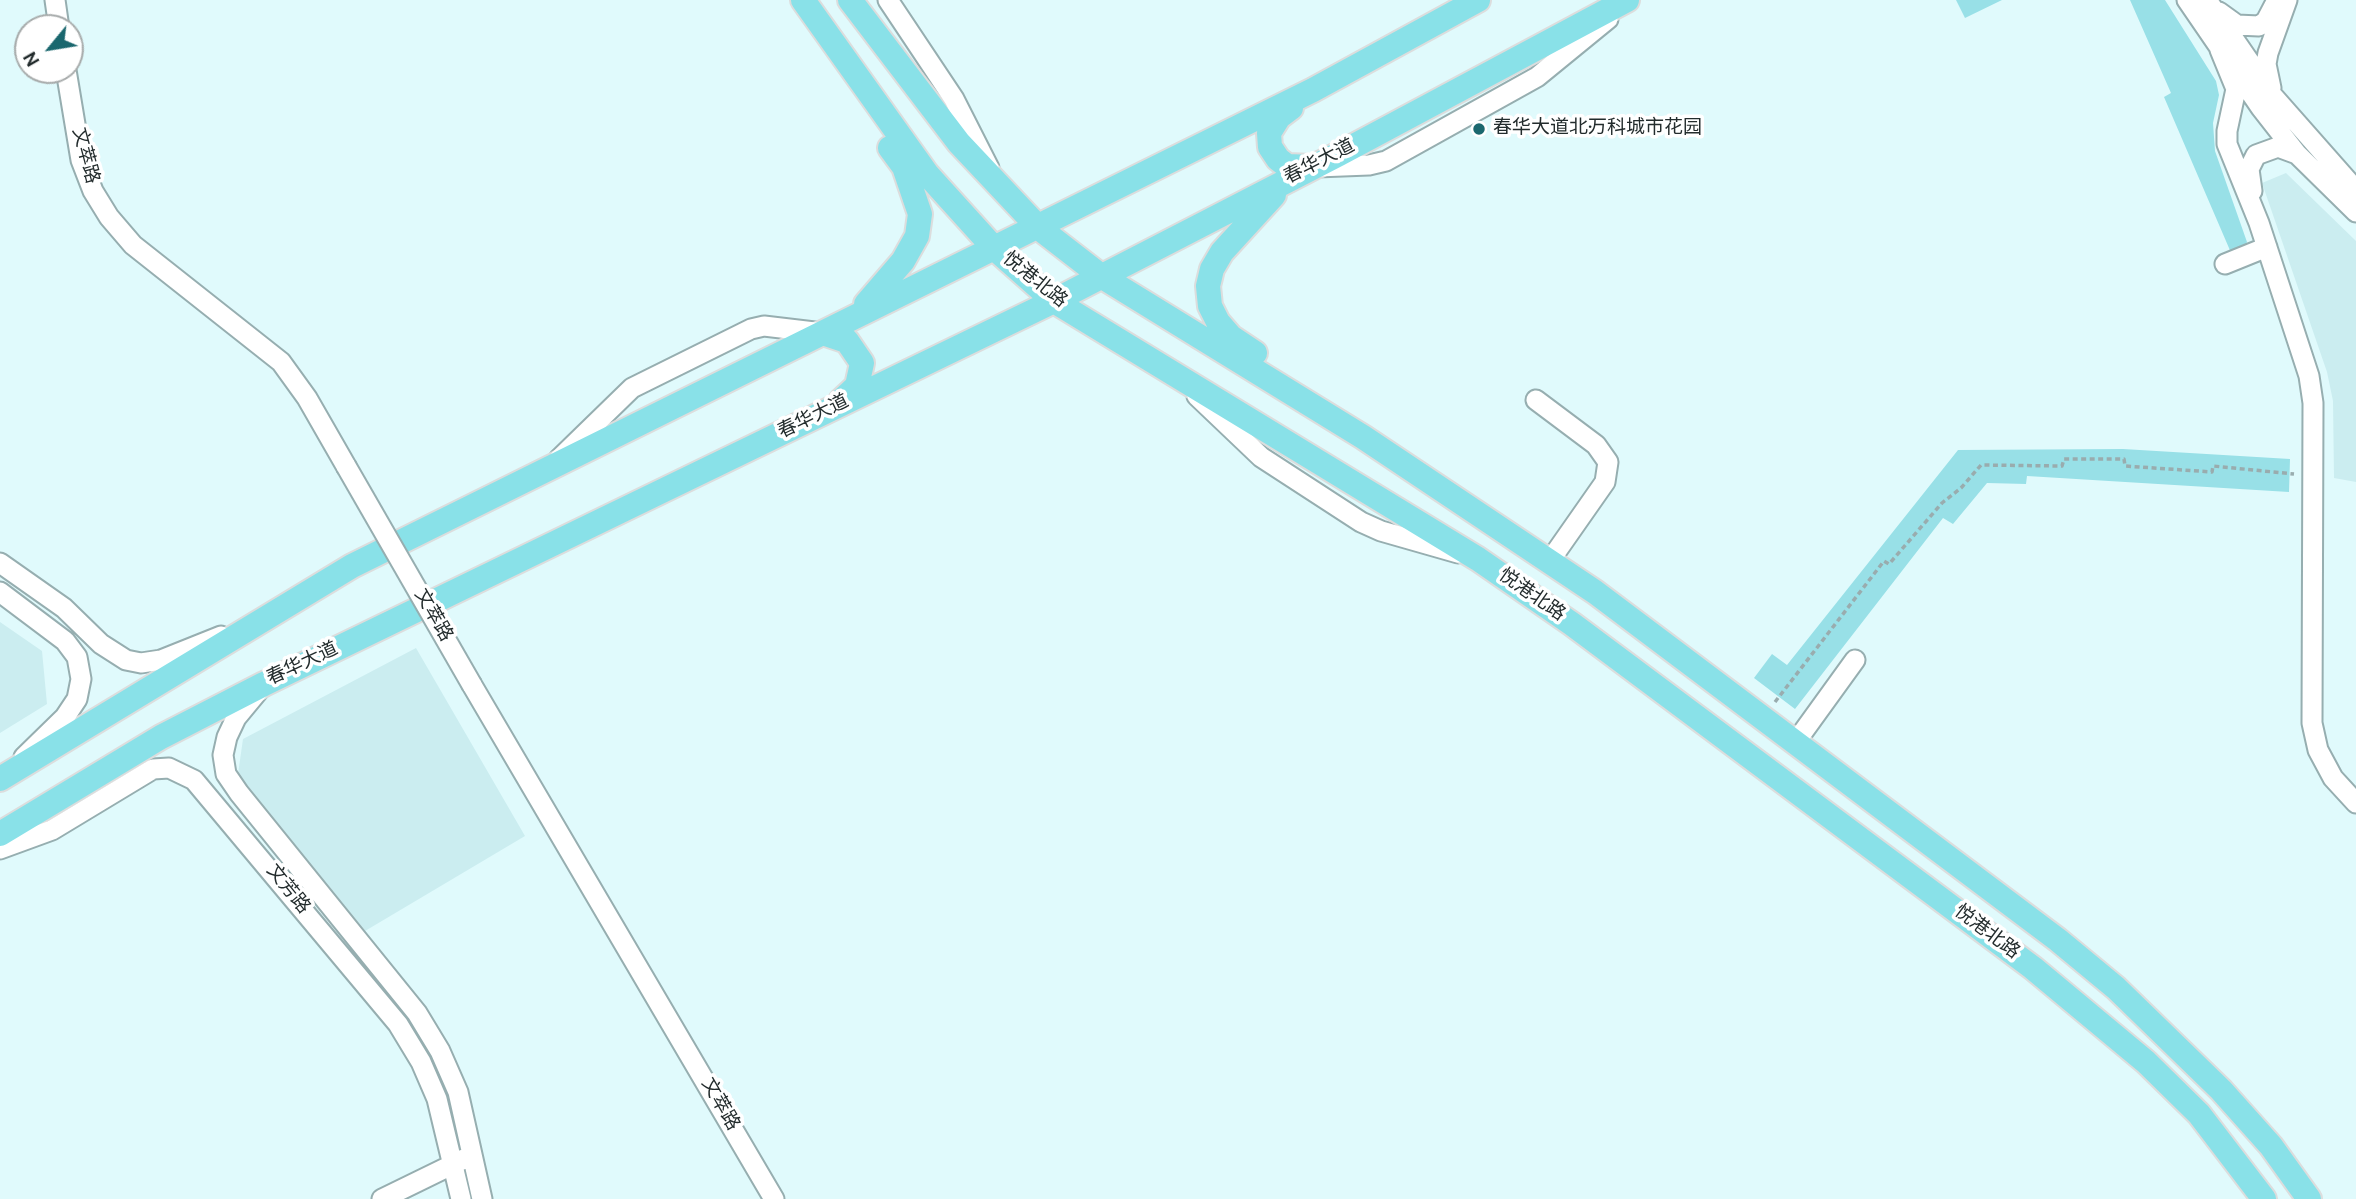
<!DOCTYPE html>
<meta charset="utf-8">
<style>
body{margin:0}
#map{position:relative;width:2356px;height:1199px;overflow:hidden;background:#e0fafc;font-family:Overpass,sans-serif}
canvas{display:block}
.north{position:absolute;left:14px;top:14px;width:70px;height:70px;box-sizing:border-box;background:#fff;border:2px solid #a7abab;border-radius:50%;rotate:240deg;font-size:19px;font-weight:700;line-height:28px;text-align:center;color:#232c2d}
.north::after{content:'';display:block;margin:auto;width:24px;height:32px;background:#1a676e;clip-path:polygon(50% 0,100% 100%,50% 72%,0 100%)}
</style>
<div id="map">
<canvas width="2356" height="1199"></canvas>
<div class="north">N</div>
</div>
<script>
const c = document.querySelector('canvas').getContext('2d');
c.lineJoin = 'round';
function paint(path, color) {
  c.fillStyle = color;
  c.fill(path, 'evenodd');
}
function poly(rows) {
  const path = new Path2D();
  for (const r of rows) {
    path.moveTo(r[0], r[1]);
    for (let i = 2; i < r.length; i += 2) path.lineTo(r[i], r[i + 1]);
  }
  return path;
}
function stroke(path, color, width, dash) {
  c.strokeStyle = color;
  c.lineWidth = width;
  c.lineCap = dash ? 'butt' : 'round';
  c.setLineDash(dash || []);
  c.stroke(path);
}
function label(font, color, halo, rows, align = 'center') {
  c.font = font + ' Overpass,"Noto Sans SC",sans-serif';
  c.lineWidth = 7;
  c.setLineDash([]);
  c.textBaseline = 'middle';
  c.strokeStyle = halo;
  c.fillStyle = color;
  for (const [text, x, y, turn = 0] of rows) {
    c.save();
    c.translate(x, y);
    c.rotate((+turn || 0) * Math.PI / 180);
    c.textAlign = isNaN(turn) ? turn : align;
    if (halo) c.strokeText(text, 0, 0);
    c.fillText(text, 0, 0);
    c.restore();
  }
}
const built = poly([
 [2286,173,2356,241,2356,482,2334,478,2333,401,2327,372,2262,183],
 [0,622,42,651,47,704,0,733],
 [416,648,525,836,365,931,238,774,243,739]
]);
const green = poly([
 [1956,0,2002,0,1965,18],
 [2130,0,2165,0,2216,81,2219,95,2213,123,2215,151,2247,242,2243,251,2232,255,2164,97,2171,93],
 [2123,449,2290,459,2289,492,2027,476,2026,484,1987,483,1953,524,1943,518,1795,709,1754,678,1772,654,1787,665,1958,450]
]);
const path = poly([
 [1775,702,1884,561,1889,564,1942,503,1961,488,1981,465,2062,466,2064,459,2124,459,2125,466,2212,472,2213,466,2294,474]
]);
const minor = poly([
 [55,0,59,28],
 [888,0,954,99,989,168],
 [2187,0,2261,108,2297,154,2356,212],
 [2207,0,2273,96,2356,190],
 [2219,12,2237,25,2259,26,2266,21,2277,0],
 [2220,50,2236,89,2227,131,2227,144,2259,223,2309,376,2313,403,2312,723,2318,750,2333,778,2356,803],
 [66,70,81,160,93,191,109,217,133,245,281,362,307,398,346,466],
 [2271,88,2266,64,2268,53,2287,0],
 [1317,167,1369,165,1386,161,1537,77,1608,19],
 [2252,191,2249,169,2256,155,2278,147,2297,154],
 [2225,264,2267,247],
 [1197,396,1261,457,1361,522,1381,531,1458,553],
 [1536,400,1596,445,1608,462,1605,482,1549,562],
 [559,459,632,388,751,329,764,326,823,333],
 [0,563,64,608,101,644,126,660,141,663,161,660,221,636],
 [0,592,65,641,77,657,81,679,77,699,65,717,24,757],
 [472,685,774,1199],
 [260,689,236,718,227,737,223,755,226,774,239,793,417,1013,440,1051,458,1092,482,1199],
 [1795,743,1855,660],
 [0,849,52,830,153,769,169,768,194,780,398,1024,421,1062,437,1099,461,1199],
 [382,1199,466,1158]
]);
const major = poly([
 [803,0,927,174,993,247,1054,301,1478,559,1572,624,2033,968,2146,1062,2199,1114,2264,1199],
 [850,0,959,143,1039,228,1101,276,1363,437,1595,592,2058,940,2116,988,2221,1090,2271,1146,2309,1199],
 [1291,108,1279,117,1269,133,1270,147,1278,159,1287,166,1313,167],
 [866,304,903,261,917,236,920,214,904,167,890,148],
 [823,333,847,341,862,363,857,386,841,401],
 [1255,353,1231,337,1218,322,1210,306,1208,286,1212,269,1222,252,1274,195],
 [0,779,352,566,1313,90,1478,0],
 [0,834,161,737,264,684,1054,301,1339,154,1627,0]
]);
const minorBridge = poly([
 [346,466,472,685]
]);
const markers = [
 [1479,129,7,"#1a676e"]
];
const poiNames = [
 ["春华大道北·万科城市花园",1493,129]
];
const streetNames = [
 ["文萃路",84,156,75],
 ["春华大道",1320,163,-27],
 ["悦港北路",1034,281,39],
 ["春华大道",814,418,-26],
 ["悦港北路",1531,596,35],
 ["文萃路",432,616,60],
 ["春华大道",303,665,-25],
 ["文芳路",287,890,51],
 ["悦港北路",1986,933,37],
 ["文萃路",719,1105,60]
];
paint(built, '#cbedf0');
paint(green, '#98e0e7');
stroke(minor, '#96aeb0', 23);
stroke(major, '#dcdddd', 28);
stroke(path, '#99acae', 3.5, [5, 3.5]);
stroke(minor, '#fff', 19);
stroke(major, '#89e1e8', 24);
stroke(minorBridge, '#96aeb0', 23, []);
stroke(minorBridge, '#fff', 19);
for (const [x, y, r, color] of markers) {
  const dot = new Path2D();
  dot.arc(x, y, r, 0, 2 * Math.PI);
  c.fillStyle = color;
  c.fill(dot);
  stroke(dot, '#fff', 2.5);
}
label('19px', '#232c2d', '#fff', poiNames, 'left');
label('19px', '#232c2d', '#fff', streetNames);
</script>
